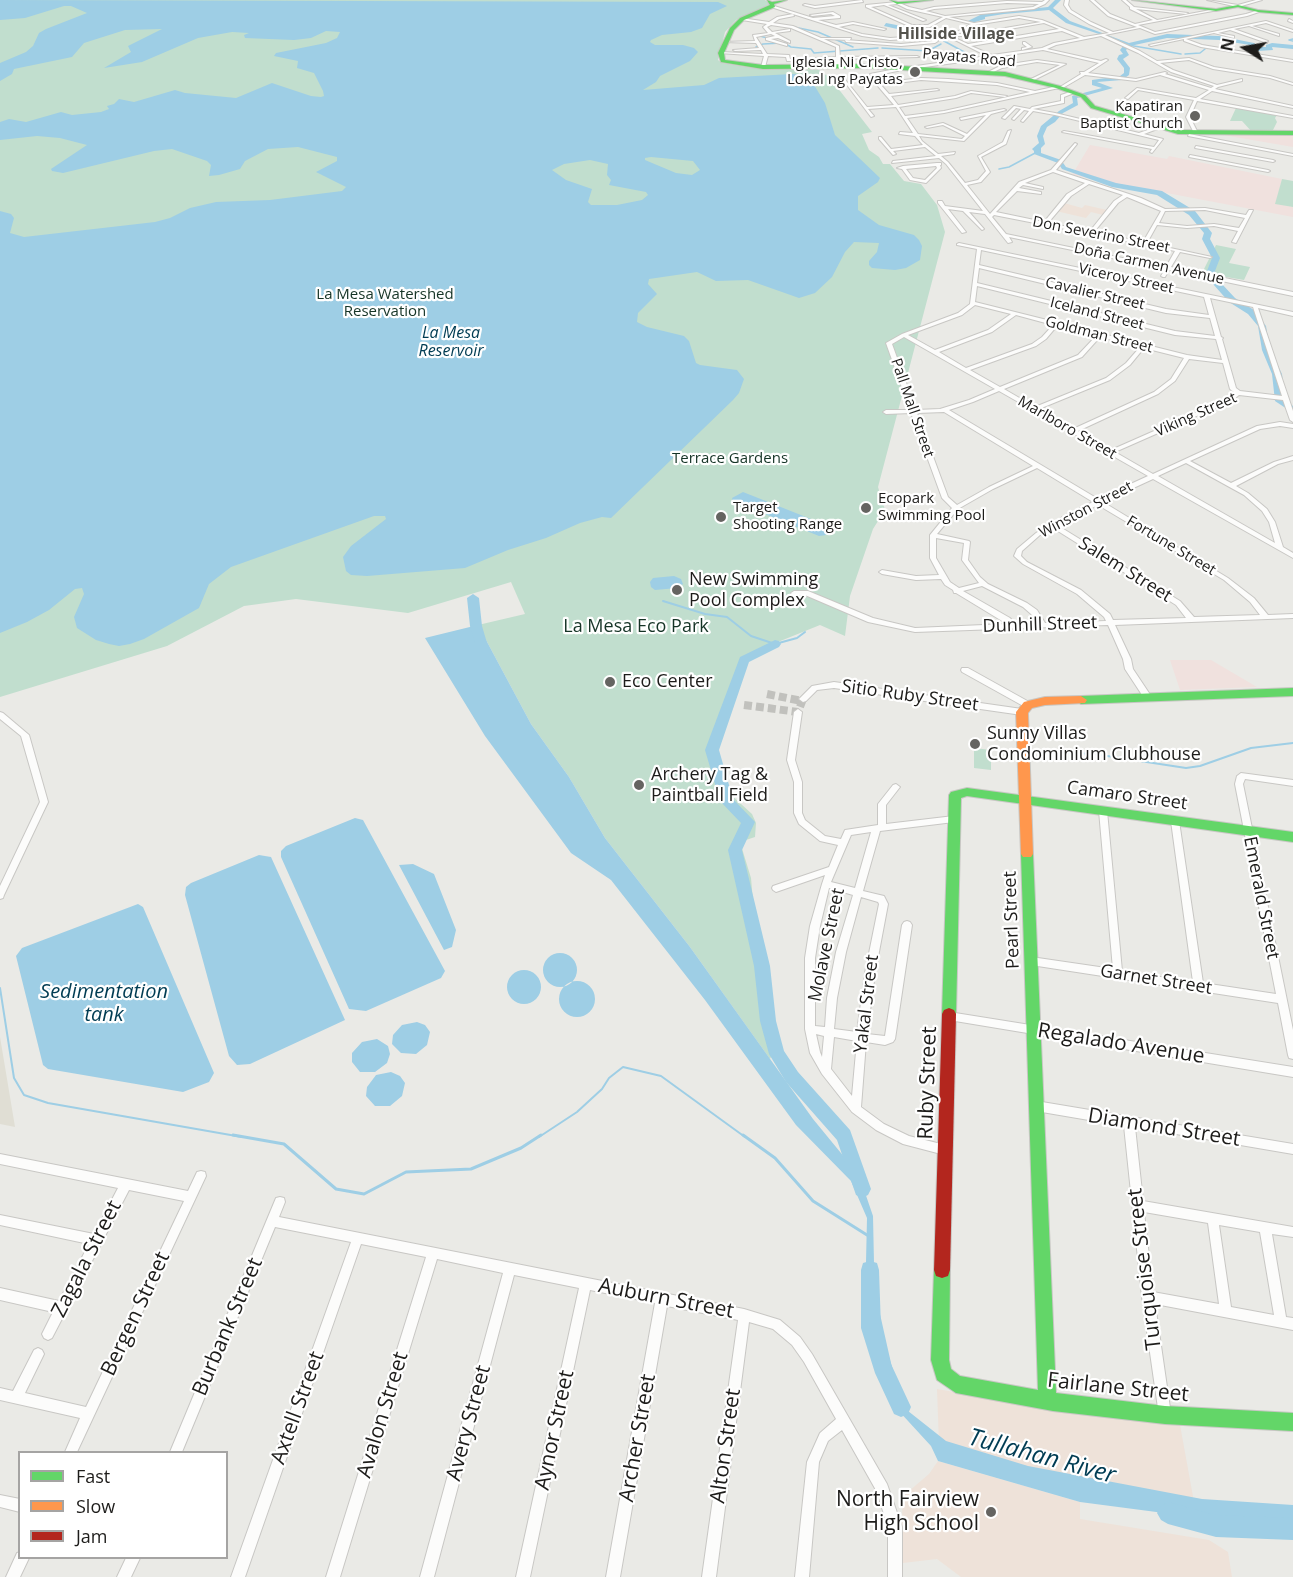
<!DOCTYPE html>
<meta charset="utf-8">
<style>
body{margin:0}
#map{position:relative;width:1293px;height:1577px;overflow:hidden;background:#eaeae6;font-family:"Open Sans",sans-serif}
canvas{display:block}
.legend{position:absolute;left:18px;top:1451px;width:210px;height:108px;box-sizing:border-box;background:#fff;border:2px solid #a5a4a3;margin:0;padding:8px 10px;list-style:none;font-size:18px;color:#1d1c1a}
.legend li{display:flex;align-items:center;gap:12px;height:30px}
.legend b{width:30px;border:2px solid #a5a4a3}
.north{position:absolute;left:1215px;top:18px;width:60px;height:60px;-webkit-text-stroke:4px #fff;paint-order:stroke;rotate:281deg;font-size:16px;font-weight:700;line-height:24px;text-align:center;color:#1d1c1a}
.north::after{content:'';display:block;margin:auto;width:21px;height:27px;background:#1d1c1a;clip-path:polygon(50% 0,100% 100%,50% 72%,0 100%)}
</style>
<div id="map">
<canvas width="1293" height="1577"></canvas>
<ul class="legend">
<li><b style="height:8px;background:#63d668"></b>Fast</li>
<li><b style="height:8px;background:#ff974d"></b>Slow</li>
<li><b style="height:8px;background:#b3261e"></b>Jam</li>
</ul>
<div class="north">N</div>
</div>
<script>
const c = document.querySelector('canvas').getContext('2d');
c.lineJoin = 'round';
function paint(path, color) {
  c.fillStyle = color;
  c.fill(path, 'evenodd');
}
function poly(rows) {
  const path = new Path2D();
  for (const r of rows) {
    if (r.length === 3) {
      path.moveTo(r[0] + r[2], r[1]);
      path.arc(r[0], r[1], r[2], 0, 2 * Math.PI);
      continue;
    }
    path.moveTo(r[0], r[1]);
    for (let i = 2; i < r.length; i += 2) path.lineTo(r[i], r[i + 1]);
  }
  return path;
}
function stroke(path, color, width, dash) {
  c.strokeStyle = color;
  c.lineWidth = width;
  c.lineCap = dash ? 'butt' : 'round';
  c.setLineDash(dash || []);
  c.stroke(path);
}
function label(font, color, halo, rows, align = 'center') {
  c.font = font + ' "Open Sans",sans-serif';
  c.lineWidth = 4.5;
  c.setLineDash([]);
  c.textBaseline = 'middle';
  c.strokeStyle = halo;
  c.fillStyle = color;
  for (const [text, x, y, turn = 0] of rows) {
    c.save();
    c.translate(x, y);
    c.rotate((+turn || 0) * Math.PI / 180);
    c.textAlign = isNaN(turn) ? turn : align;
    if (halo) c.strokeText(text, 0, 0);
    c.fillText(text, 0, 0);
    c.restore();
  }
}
const built = poly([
 [0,1037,15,1127,0,1124]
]);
const industrial = poly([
 [1293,134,1293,147,1223,135,1257,135],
 [1090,145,1167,159,1169,156,1282,179,1276,203,1293,207,1293,217,1072,175],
 [1170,660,1211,660,1257,687,1180,690]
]);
const education = poly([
 [1064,203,1082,208,1085,205,1107,210,1103,215,1091,212,1086,218,1056,211],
 [937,1389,1050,1409,1180,1425,1194,1502,1024,1470,939,1444],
 [938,1461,1080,1502,1080,1519,1209,1540,1228,1552,1232,1577,961,1577,937,1559,903,1563,902,1497,929,1474]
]);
const green = poly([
 [0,0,765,0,770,4,736,20,725,32,718,60,722,63,752,68,819,70,830,78,872,132,862,134,869,150,879,157,883,164,890,164,904,181,921,184,937,205,945,232,878,487,885,510,873,529,850,596,845,636,820,625,768,646,744,660,712,750,724,771,729,793,752,814,756,823,755,837,740,842,751,878,755,924,779,1040,770,1059,690,947,605,838,569,777,531,724,478,625,525,614,511,582,408,613,296,599,244,606,167,646,0,697],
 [1236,108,1277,115,1275,118,1277,122,1272,132,1252,132,1242,121,1230,121],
 [1282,179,1293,181,1293,207,1275,204],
 [1216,245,1236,249,1229,263,1250,267,1244,280,1202,273],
 [974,748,991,750,991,770,974,768]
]);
const water = poly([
 [0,0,718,2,727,6,710,14,702,28,691,32,662,35,651,40,650,42,655,45,683,45,694,48,698,52,690,61,660,76,656,82,643,90,704,85,719,78,792,74,808,75,825,103,835,135,880,178,878,182,858,196,858,210,879,225,914,235,919,240,922,246,920,260,906,268,895,270,872,268,869,265,869,261,877,252,879,243,854,242,845,252,832,277,815,293,799,298,748,280,716,281,697,272,649,279,648,284,657,294,638,313,637,322,647,327,684,336,689,341,696,363,700,365,737,370,744,379,739,393,733,400,611,518,602,517,580,523,546,538,508,550,465,568,367,576,351,575,346,571,343,557,351,546,386,519,385,516,374,516,231,567,209,584,199,608,144,639,130,644,119,646,109,644,96,640,77,628,74,617,84,594,82,588,75,589,49,610,27,622,0,633,0,211,11,214,14,218,10,233,24,237,155,222,170,218,190,208,216,202,270,200,342,191,346,187,316,172,337,161,337,157,298,147,268,149,245,161,240,169,219,175,209,176,211,165,207,161,172,149,154,151,63,173,52,171,51,169,87,145,60,138,37,136,0,140,0,122,9,119,26,122,61,112,72,115,101,112,109,109,107,106,114,104,119,99,134,102,175,90,185,93,236,98,272,83,311,96,321,97,324,96,323,91,314,73,297,68,298,61,274,56,276,53,326,43,337,38,340,32,326,31,311,38,294,40,245,38,244,35,249,33,232,32,198,38,142,62,104,68,131,52,128,46,162,29,125,30,84,43,72,57,14,69,12,74,0,81,0,63,26,52,33,46,39,33,46,29,87,13,71,6,64,6,25,18,0,20],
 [651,157,693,161,700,170,692,175,676,173,645,160,645,158],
 [590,160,608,164,607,175,611,180,609,185,646,192,648,195,642,200,617,205,591,205,588,202,592,189,566,180,552,170,564,164],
 [743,492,831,527,832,531,826,535,819,536,733,501,732,498],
 [674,576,681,579,683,584,677,588,655,590,651,587,650,582,653,578],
 [478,625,531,724,569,777,605,838,690,947,813,1119,859,1175,873,1216,874,1263,871,1274,891,1363,903,1407,946,1441,1028,1466,1202,1499,1293,1505,1293,1529,1254,1525,1239,1521,1215,1524,1164,1513,1080,1502,938,1461,931,1446,897,1409,866,1262,867,1218,851,1181,796,1125,705,1000,611,880,571,853,485,736,425,638],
 [355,818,363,820,445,971,441,978,366,1011,349,1009,281,857,281,851,286,846],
 [259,855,271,857,345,1020,250,1064,237,1065,229,1056,185,895,186,887,191,883],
 [413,864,434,874,456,930,452,947,444,950,399,865],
 [138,904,143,907,214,1073,209,1082,183,1092,48,1069,43,1065,16,956,22,948],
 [560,970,17],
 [524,987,17],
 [577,999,18],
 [417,1022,425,1025,430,1032,427,1045,416,1054,401,1053,392,1044,393,1035,402,1025],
 [377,1039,388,1046,390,1054,387,1063,375,1072,360,1072,352,1062,352,1053,362,1042],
 [391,1072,400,1076,405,1083,402,1096,390,1106,375,1106,366,1096,367,1087,376,1075]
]);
const streamFar2 = poly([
 [794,27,818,32,853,47],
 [760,36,767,38],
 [1293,39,1289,40,1293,41],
 [944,41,977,59],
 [784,43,791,47,811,49,814,53,878,48],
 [1128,45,1181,54],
 [756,47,763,44,781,43],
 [882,48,928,51,941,44],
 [1185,54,1200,53,1205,49],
 [999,169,1009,167,1037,152]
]);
const streamFar1 = poly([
 [663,601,705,614,727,617,751,636,775,644,797,638,805,632],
 [1040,752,1094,754,1186,768,1200,766,1251,748,1293,743],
 [0,988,14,1078,24,1095,48,1103,242,1137],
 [539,1137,577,1112,602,1089,609,1078,623,1067,661,1076,745,1137]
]);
const stream = poly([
 [233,1135,284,1144,336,1189,364,1194,406,1172,471,1169,521,1148,541,1135],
 [743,1135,775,1158,813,1201,867,1235]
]);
const river = poly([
 [1055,0,1061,0,1053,8,1070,21,1129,43,1167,34,1219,36,1254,43,1259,47,1266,47,1266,45,1272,43,1293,45,1293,49,1272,47,1273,50,1258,51,1250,45,1219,40,1167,38,1130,46,1126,50,1129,55,1123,59,1130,68,1129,75,1122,80,1097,82,1113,88,1077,98,1078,105,1063,113,1055,122,1047,127,1043,136,1045,144,1041,148,1041,153,1061,160,1066,167,1116,183,1162,191,1195,211,1212,233,1210,239,1220,258,1215,271,1221,283,1235,298,1254,310,1266,326,1270,350,1282,374,1285,400,1293,406,1293,413,1275,401,1272,374,1262,350,1258,326,1248,314,1229,302,1213,284,1207,271,1212,258,1202,239,1204,233,1189,215,1157,195,1112,187,1062,169,1058,163,1034,154,1034,151,1032,149,1039,143,1037,136,1041,126,1059,111,1073,103,1072,96,1102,88,1092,85,1092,80,1120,76,1124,73,1124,68,1117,59,1119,55,1123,54,1120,50,1124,45,1105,36,1066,23,1049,10,1004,14,985,17,985,19,969,24,966,22,982,14,1048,7,1055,0],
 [886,23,907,27,956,31,906,31,884,26,886,23],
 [473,594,479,598,482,626,487,643,481,647,475,643,470,626,467,598,473,594],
 [775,640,779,641,781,644,779,647,749,662,719,750,733,799,755,822,742,850,770,966,776,1021,784,1051,798,1072,850,1130,871,1189,868,1195,862,1198,856,1195,837,1140,786,1082,769,1054,760,1021,754,966,728,850,741,823,720,801,705,750,740,657,775,640],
 [870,1261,877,1263,879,1270,881,1328,891,1364,911,1407,908,1414,901,1417,894,1414,875,1373,861,1328,861,1270,863,1263,870,1261],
 [1168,1502,1216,1515,1293,1518,1293,1540,1216,1537,1168,1524,1161,1520,1157,1513,1161,1506,1168,1502]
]);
const streetTunnel = poly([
 [767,694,802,701],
 [744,705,798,712,803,699]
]);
const street = poly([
 [862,0,863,2,815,8,803,5,805,4,815,6,862,0],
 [1045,0,1049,0,1045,4,1034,9,949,17,974,23,1019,16,1042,20,1084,37,1109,33,1089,24,1069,12,1064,5,1065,0,1069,0,1068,5,1071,10,1091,22,1113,32,1137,27,1108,16,1090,0,1094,0,1110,14,1135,24,1153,20,1130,9,1130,7,1122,0,1126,0,1134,7,1188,13,1186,14,1136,9,1157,20,1216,9,1218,10,1138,25,1155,32,1246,14,1259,10,1259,12,1247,16,1155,34,1140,28,1105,35,1140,51,1157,61,1189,58,1214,67,1270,76,1293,83,1293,85,1270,78,1213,69,1189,60,1160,63,1173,70,1217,85,1242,79,1242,81,1218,87,1215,89,1293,106,1293,108,1212,91,1200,99,1293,116,1293,118,1197,101,1190,117,1198,133,1196,134,1194,133,1186,117,1194,100,1138,90,1128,99,1125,98,1137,88,1196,98,1209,90,1160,75,1136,81,1085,75,1061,89,1059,88,944,113,907,118,918,134,962,139,965,136,943,125,927,128,925,127,943,123,967,134,986,115,961,120,960,118,1004,109,1006,110,991,114,964,141,919,136,922,141,938,154,955,152,954,154,941,156,948,162,965,183,978,180,986,171,978,156,1003,142,1008,131,1011,130,1006,144,981,157,990,172,981,182,967,185,990,214,1019,182,1051,170,1075,143,1077,144,1056,170,1141,198,1165,209,1205,208,1246,215,1249,210,1253,210,1236,243,1232,242,1238,231,1214,226,1187,228,1157,225,1147,243,1212,257,1210,258,1180,252,1171,267,1293,292,1293,296,1169,270,1165,277,1163,277,1161,276,1165,269,1009,237,1012,242,1008,243,985,214,969,212,984,229,982,230,963,211,948,209,966,232,962,233,938,203,938,201,942,201,945,206,983,211,946,164,939,158,892,163,893,161,936,156,925,147,893,151,896,154,893,155,879,139,879,137,881,137,891,149,923,145,915,136,899,134,900,132,913,133,896,107,868,109,874,116,871,117,841,77,843,77,867,107,894,105,877,85,870,74,906,67,907,69,873,76,879,83,921,78,948,79,997,83,1035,91,1058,86,1060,87,1081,74,1080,72,1084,72,1099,63,1043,50,995,57,1010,64,1037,60,1066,64,1032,81,1031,79,1060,65,1037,62,1002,68,989,74,988,72,1000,66,1006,65,991,58,910,69,909,67,987,56,951,38,953,34,971,24,946,18,930,27,920,28,911,27,866,7,866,5,897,2,909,7,922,10,934,7,1007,1,1042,2,1045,0],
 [1007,3,1039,4,1033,7,945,16,926,11,934,9,1007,3],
 [897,4,907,9,943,17,928,25,912,25,871,7,884,5,923,21,926,20,888,5,897,4],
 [1019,18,1041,22,969,34,958,34,975,25,1019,18],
 [1044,23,1059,29,968,44,955,38,955,36,969,36,1044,23],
 [1062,31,1080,38,1054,43,1042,48,992,55,971,46,1062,31],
 [1101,36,1138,53,1171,72,1214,86,1211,88,1165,74,1167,73,1165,72,1136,79,1088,73,1108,60,1106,59,1101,61,1047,49,1056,45,1101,36],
 [921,80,997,85,1030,92,944,111,905,116,899,107,956,98,971,93,1005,97,1007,96,971,91,955,96,898,105,891,96,939,90,937,89,889,94,881,85,921,80],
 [1053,172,1085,183,1067,194,1044,222,996,212,1017,191,1041,194,1041,192,1019,188,1023,185,1043,189,1043,187,1025,183,1053,172],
 [1089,184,1123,195,1114,201,1090,231,1048,223,1071,196,1089,184],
 [1127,197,1161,211,1143,242,1094,232,1118,203,1127,197],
 [1205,210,1245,218,1239,228,1214,224,1187,226,1159,223,1165,211,1205,210],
 [994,215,1045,225,1175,251,1166,267,1006,234,992,217,994,215],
 [1207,0,1238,5,1256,0,1262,0,1238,7,1207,0],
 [771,5,813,18,835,16,831,14,812,16,810,15,833,12,840,16,840,18,818,20,836,25,853,22,886,29,884,30,853,24,839,27,862,34,890,38,921,36,938,41,935,43,901,46,846,42,845,40,901,44,933,41,921,38,890,40,862,36,771,7,771,5],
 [793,14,794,16,779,19,773,23,793,26,821,38,851,38,850,40,824,39,839,46,840,57,917,56,919,57,840,59,840,66,838,67,836,66,836,59,821,59,826,66,824,67,816,58,836,57,836,47,791,28,771,25,767,27,772,32,790,29,790,31,775,33,790,41,790,43,778,38,771,39,787,44,787,46,766,40,766,38,775,36,771,34,756,37,767,54,789,55,790,59,792,59,792,61,787,61,786,57,768,56,765,67,763,68,761,67,764,56,719,53,721,52,763,54,761,50,735,51,733,50,759,48,756,43,724,42,755,41,753,35,768,33,763,27,767,24,742,20,741,18,769,22,777,17,793,14],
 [1289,19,1293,21,1293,23,1288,21,1289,19],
 [1266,21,1293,30,1293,32,1266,23,1252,26,1279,34,1279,36,1249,26,1234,29,1268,41,1267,43,1230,30,1218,33,1234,36,1234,38,1214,33,1186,39,1202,45,1293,60,1293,62,1201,47,1184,41,1184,39,1151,46,1149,45,1266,21],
 [1023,42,1025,42,1032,47,1022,50,1022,48,1027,47,1023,44,1023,42],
 [1073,91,1074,93,1064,97,1064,103,1033,109,1055,113,1139,133,1159,126,1160,128,1144,134,1163,139,1152,153,1150,152,1152,149,1062,132,1064,131,1154,147,1159,140,1055,115,1033,111,1023,122,1021,121,1029,111,1024,110,1014,120,1012,119,1021,109,1016,108,1005,119,1002,118,1014,106,1030,109,1032,107,1061,101,1061,95,1073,91],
 [1189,134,1293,154,1293,156,1188,136,1189,134],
 [1196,146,1273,160,1275,161,1273,162,1195,148,1196,146],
 [1190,155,1268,170,1270,171,1268,172,1189,157,1190,155],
 [937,163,941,163,941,165,940,165,941,168,926,183,910,180,902,169,897,168,903,166,937,163],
 [936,166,937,168,925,180,913,178,906,169,936,166],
 [959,243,1293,312,1293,316,1258,308,1293,411,1293,422,1290,420,1283,400,1239,395,1233,400,1115,452,1153,474,1257,426,1280,422,1293,424,1293,428,1280,426,1260,429,1190,461,1231,483,1274,462,1293,456,1293,460,1278,464,1236,486,1248,493,1267,509,1275,522,1283,547,1293,553,1293,558,1153,479,1103,502,1228,578,1254,598,1268,615,1293,614,1293,618,1115,625,1131,659,1133,669,1151,696,1147,699,1144,698,1125,669,1123,659,1108,625,915,632,868,622,805,595,792,595,791,593,794,591,808,591,873,618,915,628,1007,624,956,593,954,593,953,590,945,585,941,579,916,580,882,574,879,572,882,570,916,576,939,575,930,558,930,535,952,508,942,498,911,413,886,414,883,412,886,410,910,410,886,343,902,334,958,313,970,304,977,249,957,245,957,244,959,243],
 [981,250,1204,297,1209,315,1166,309,979,265,981,250],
 [979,268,1166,313,1210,318,1215,336,1175,331,977,283,979,268],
 [977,286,1175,335,1216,339,1222,360,1187,355,975,302,977,286],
 [1210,298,1253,307,1282,396,1240,391,1236,388,1222,339,1223,338,1221,337,1210,298],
 [975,305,1011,314,988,330,935,350,908,335,962,315,975,305],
 [1016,315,1053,325,1042,337,1032,344,966,368,939,352,992,332,1016,315],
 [1057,326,1096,336,1078,355,1000,387,970,370,1036,346,1046,339,1057,326],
 [904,337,995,389,969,400,940,409,916,410,892,344,904,337],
 [1100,337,1140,347,1126,363,1106,378,1035,407,1004,389,1082,357,1100,337],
 [1144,348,1184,358,1171,379,1154,392,1073,429,1039,409,1110,380,1130,365,1144,348],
 [1189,359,1223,363,1230,389,1235,393,1229,398,1111,450,1078,431,1158,394,1175,381,1189,359],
 [999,391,1148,476,1098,499,949,410,973,402,999,391],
 [944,412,1033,466,989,487,957,505,948,497,917,413,944,412],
 [1186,463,1244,495,1262,511,1269,522,1275,543,1158,476,1186,463],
 [1037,468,1093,502,1064,516,1036,533,1017,549,1014,556,1023,564,1077,594,1104,617,1106,621,1045,623,1037,610,1027,603,988,584,980,577,968,560,970,542,969,541,937,534,958,509,993,489,1037,468],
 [1098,505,1224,580,1250,602,1260,615,1194,617,1180,601,1057,525,1098,505],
 [1053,528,1176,605,1186,618,1113,620,1110,614,1081,590,1027,562,1021,556,1022,551,1040,535,1053,528],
 [936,538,964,543,962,560,979,583,959,588,950,582,936,558,936,538],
 [982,586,1023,607,1031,614,1038,623,1015,624,1010,618,963,591,982,586],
 [962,668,968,668,1031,703,1032,705,1031,707,1025,707,962,672,961,670,962,668],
 [834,682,1022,709,1026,712,1022,715,834,688,817,690,806,701,803,702,799,699,812,686,834,682],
 [798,709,802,712,795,760,802,782,802,813,805,820,825,836,841,839,845,830,878,825,878,804,893,785,896,784,900,787,886,805,886,824,954,816,957,817,958,819,957,821,954,822,880,831,863,891,884,896,888,904,875,973,867,1034,885,1036,902,925,904,922,907,921,910,922,912,925,895,1039,893,1042,885,1045,866,1042,861,1107,884,1124,909,1136,949,1146,950,1150,949,1154,945,1155,903,1144,876,1130,852,1112,822,1074,810,1053,805,1029,805,958,810,926,822,884,825,875,776,892,773,890,772,888,773,886,829,867,838,845,820,841,799,824,794,813,794,782,787,760,794,712,798,709],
 [871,832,855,888,831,882,851,835,871,832],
 [829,888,853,895,836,952,827,998,825,1027,815,1026,815,958,820,926,829,888],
 [861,897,878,902,879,904,865,973,857,1032,834,1029,837,998,846,952,861,897],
 [816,1034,824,1036,822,1057,820,1052,816,1034],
 [834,1037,857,1041,852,1096,831,1069,834,1037],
 [0,712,3,713,29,735,48,802,4,895,3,898,0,899,0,886,40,802,21,736,0,719,0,712],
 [1241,773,1293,780,1293,786,1245,779,1243,784,1293,1030,1293,1059,1289,1058,1288,1055,1278,1003,1031,965,1028,964,1026,961,1028,958,1031,957,1113,969,1099,811,1100,809,1103,808,1106,809,1107,811,1122,971,1193,982,1171,821,1172,819,1175,818,1178,819,1179,821,1203,983,1276,994,1235,784,1237,776,1241,773],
 [949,1012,1293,1067,1293,1077,949,1020,946,1019,944,1016,946,1013,949,1012],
 [1036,1101,1293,1144,1293,1154,1135,1127,1143,1201,1293,1227,1293,1237,1272,1234,1286,1317,1293,1318,1293,1330,1155,1304,1171,1415,1169,1419,1165,1421,1161,1419,1159,1415,1142,1297,1124,1126,1036,1111,1032,1109,1031,1106,1032,1103,1036,1101],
 [1144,1212,1208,1223,1219,1304,1153,1292,1144,1212],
 [1219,1225,1260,1232,1274,1315,1231,1307,1219,1225],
 [0,1154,188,1191,197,1172,201,1171,205,1172,206,1176,77,1452,65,1452,80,1418,0,1400,0,1388,13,1391,34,1350,38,1348,42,1350,44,1354,25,1393,86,1407,184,1201,129,1190,52,1338,48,1340,44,1338,42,1334,53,1312,0,1300,0,1288,59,1301,89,1244,0,1225,0,1215,94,1234,118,1188,0,1164,0,1154],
 [280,1197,284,1198,285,1202,279,1217,744,1309,780,1320,800,1337,812,1354,887,1484,902,1527,902,1577,888,1577,888,1527,877,1492,842,1430,828,1441,819,1462,809,1577,795,1577,807,1462,820,1433,836,1419,804,1362,792,1345,773,1329,749,1322,716,1577,702,1577,738,1320,667,1306,620,1577,606,1577,655,1303,590,1290,530,1577,516,1577,579,1288,514,1275,434,1577,420,1577,503,1273,437,1259,340,1577,326,1577,426,1257,361,1244,245,1577,231,1577,351,1242,275,1227,182,1452,170,1452,276,1198,280,1197],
 [0,1495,20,1499,20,1512,0,1507,0,1495],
 [20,1552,20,1558,29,1558,20,1577,6,1577,17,1553,20,1552],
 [126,1558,140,1558,131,1577,117,1577,126,1558]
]);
const fast = poly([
 [767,0,772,2,787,0,774,4,775,7,744,20,734,30,724,53,725,60,763,65,867,64,1005,72,1060,86,1085,95,1095,106,1178,130,1293,131,1293,135,1178,134,1091,108,1081,97,1056,88,1005,76,867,68,763,69,721,62,718,53,730,28,740,18,770,5,767,0],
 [890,0,898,2,933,0,897,4,890,0],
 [1132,0,1216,9,1238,5,1258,10,1293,13,1293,15,1258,12,1238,7,1216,11,1132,0],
 [1293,688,1293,696,1081,704,1075,700,1081,696,1293,688],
 [967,788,1293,832,1293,842,967,796,961,798,956,1014,954,1018,949,1020,944,1018,942,1014,949,795,951,792,967,788],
 [1027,849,1031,851,1033,854,1056,1393,1165,1406,1293,1413,1293,1431,1165,1424,1053,1411,956,1393,937,1380,931,1360,934,1270,936,1264,942,1262,948,1264,950,1270,949,1360,951,1369,960,1376,1038,1390,1021,854,1023,851,1027,849]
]);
const slow = poly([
 [1081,696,1087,700,1085,703,1045,705,1032,708,1028,713,1033,854,1031,857,1023,857,1021,854,1016,712,1024,702,1028,701,1045,697,1081,696]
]);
const jam = poly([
 [949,1008,954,1010,956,1014,950,1270,948,1276,942,1278,936,1276,934,1270,942,1014,944,1010,949,1008]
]);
const markers = [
 [915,72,6,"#656461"],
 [1195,116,6,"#656461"],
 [866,508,6,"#656461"],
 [721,517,6,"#656461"],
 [677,590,6,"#656461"],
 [610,682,6,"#656461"],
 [975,744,6,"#656461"],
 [639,785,6,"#656461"],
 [991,1512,6,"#656461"]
];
const farStreetnames = [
 ["Payatas Road",969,58,5],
 ["Don Severino Street",1101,235,11],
 ["Doña Carmen Avenue",1149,264,12],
 ["Viceroy Street",1126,279,12],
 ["Cavalier Street",1095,294,13],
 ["Iceland Street",1097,314,14],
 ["Goldman Street",1099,335,14],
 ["Pall Mall Street",912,408,71],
 ["Viking Street",1196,415,-24],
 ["Marlboro Street",1067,428,30],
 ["Winston Street",1086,510,-28],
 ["Fortune Street",1171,546,31]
];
const farPoinames = [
 ["Iglesia Ni Cristo,",903,63],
 ["Lokal ng Payatas",903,80],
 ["Kapatiran",1183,107],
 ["Baptist Church",1183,124],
 ["Ecopark",878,499,"left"],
 ["Swimming Pool",878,516,"left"],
 ["Target",733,508,"left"],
 ["Shooting Range",733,525,"left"]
];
const farParknames = [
 ["La Mesa Watershed",385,295],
 ["Reservation",385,312],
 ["Terrace Gardens",730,459]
];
const farNeighbourhoodnames = [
 ["Hillside Village",956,34]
];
const farWaternames = [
 ["La Mesa",451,333],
 ["Reservoir",451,351]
];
const streetNames = [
 ["Salem Street",1125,570,32],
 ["Dunhill Street",1040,625,-2],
 ["Sitio Ruby Street",910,696,8],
 ["Camaro Street",1127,796,8],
 ["Emerald Street",1261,898,79],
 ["Pearl Street",1012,920,-92],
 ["Molave Street",827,945,-78],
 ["Garnet Street",1156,980,9],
 ["Yakal Street",867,1004,-83]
];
const poiNames = [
 ["New Swimming",689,580],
 ["Pool Complex",689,601],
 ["Eco Center",622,682],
 ["Sunny Villas",987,734],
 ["Condominium Clubhouse",987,755],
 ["Archery Tag &",651,775],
 ["Paintball Field",651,796]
];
const parkNames = [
 ["La Mesa Eco Park",636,627]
];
const waterNames = [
 ["Sedimentation",104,992],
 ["tank",104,1015]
];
const nearStreetnames = [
 ["Regalado Avenue",1121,1044,9],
 ["Ruby Street",928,1083,-88],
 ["Diamond Street",1164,1128,9],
 ["Zagala Street",87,1259,-63],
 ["Turquoise Street",1145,1269,-97],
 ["Auburn Street",666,1299,11],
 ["Bergen Street",136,1314,-65],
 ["Burbank Street",228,1327,-67],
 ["Fairlane Street",1118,1388,6],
 ["Axtell Street",298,1408,-70],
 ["Avalon Street",383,1415,-73],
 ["Avery Street",469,1423,-75],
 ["Aynor Street",555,1430,-78],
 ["Archer Street",638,1438,-80],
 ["Alton Street",726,1446,-82]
];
const nearPoinames = [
 ["North Fairview",979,1500],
 ["High School",979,1524]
];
const nearWaternames = [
 ["Tullahan River",1042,1457,15]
];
paint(built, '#e0ded4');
paint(industrial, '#f0e1de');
paint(education, '#eee2d9');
paint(green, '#c1dece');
paint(water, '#9ecee5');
stroke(streamFar2, '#9ecee5', 1.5);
stroke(streamFar1, '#9ecee5', 2);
stroke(stream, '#9ecee5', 3);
paint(river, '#9ecee5');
stroke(streetTunnel, '#c1c1bd', 8, [8, 4]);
stroke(street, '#c8c7c4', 2);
stroke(fast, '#c8c7c4', 2);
stroke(slow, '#c8c7c4', 2);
stroke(jam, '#c8c7c4', 2);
paint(street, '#fcfcfb');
paint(fast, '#63d668');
paint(slow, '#ff974d');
paint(jam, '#b3261e');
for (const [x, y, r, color] of markers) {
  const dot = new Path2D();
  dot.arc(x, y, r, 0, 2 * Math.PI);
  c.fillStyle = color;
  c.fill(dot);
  stroke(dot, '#fff', 2);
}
label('15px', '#1d1c1a', '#fff', farStreetnames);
label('15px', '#1d1c1a', '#fff', farPoinames, 'right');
label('15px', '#153426', '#fff', farParknames);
label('bold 16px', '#54534d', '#fff', farNeighbourhoodnames);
label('italic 16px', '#003c53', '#fff', farWaternames);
label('18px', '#1d1c1a', '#fff', streetNames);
label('18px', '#1d1c1a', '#fff', poiNames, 'left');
label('18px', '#153426', '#fff', parkNames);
label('italic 20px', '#003c53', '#fff', waterNames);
label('21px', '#1d1c1a', '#fff', nearStreetnames);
label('21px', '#1d1c1a', '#fff', nearPoinames, 'right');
label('italic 24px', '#003c53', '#fff', nearWaternames);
</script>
